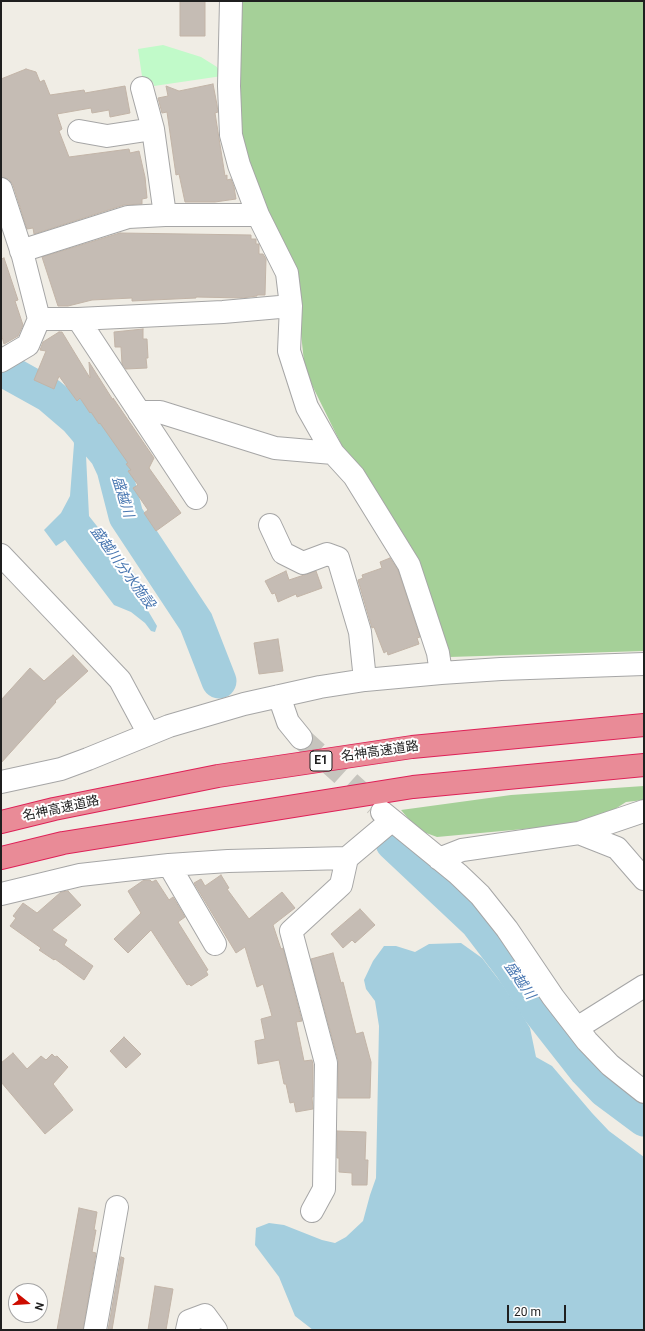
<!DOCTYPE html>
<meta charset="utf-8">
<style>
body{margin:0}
#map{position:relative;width:645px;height:1331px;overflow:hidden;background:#f0ede5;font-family:Roboto,sans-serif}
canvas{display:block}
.frame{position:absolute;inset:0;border:2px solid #1f1f1f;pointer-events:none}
.north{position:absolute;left:8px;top:1283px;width:40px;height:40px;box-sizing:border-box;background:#fff;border:1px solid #a5a5a5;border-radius:50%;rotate:107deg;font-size:11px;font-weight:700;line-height:16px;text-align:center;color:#1f1f1f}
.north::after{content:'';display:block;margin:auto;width:14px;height:18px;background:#cd0c00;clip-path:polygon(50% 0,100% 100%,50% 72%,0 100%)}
.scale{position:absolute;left:507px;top:1305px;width:59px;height:18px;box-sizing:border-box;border:2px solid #1f1f1f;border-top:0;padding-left:5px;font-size:12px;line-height:14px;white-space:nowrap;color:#1f1f1f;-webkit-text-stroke:3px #fff;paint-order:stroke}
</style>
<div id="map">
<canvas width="645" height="1331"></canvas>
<div class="frame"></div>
<div class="north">N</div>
<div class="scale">20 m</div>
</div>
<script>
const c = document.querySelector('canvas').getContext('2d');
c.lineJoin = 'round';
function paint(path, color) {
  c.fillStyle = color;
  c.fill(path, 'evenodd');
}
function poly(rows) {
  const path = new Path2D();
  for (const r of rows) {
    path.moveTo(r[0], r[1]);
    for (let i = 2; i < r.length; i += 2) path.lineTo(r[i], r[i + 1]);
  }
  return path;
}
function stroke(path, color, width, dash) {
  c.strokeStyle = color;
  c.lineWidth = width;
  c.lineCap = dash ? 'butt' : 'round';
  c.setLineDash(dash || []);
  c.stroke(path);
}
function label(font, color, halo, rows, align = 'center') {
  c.font = font + ' Roboto,"Noto Sans JP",sans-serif';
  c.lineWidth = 4;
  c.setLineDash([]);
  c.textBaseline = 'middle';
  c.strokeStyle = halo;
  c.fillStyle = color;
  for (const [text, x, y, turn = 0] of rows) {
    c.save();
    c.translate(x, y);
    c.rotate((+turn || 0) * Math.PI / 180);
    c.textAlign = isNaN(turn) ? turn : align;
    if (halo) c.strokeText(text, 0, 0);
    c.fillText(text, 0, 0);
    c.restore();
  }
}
const forest = poly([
 [238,1,644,1,644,651,449,657,343,448,305,371,299,315,238,126],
 [644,786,644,800,626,802,604,816,578,824,437,837,418,830,401,810,511,795]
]);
const park = poly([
 [163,45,201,57,217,67,222,76,154,86,153,82,143,83,138,49]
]);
const water = poly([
 [71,423,85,435,89,516,141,582,141,599,157,626,155,632,151,631,145,623,131,612,114,605,65,540,56,546,44,530,61,513,70,496,74,444],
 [461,943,482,958,502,984,519,1010,530,1028,536,1057,552,1066,592,1113,609,1131,644,1157,644,1330,313,1330,295,1316,279,1277,255,1245,256,1228,269,1223,284,1225,322,1240,335,1243,346,1237,363,1221,370,1195,376,1178,379,1026,375,1001,366,989,364,980,373,961,384,946,396,946,415,952,429,944]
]);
const stream = poly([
 [77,419,77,436]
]);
const river = poly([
 [1,365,6,371,49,395,77,419,107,454,114,469,126,516,196,622,219,681],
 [393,843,477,922,512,968,539,1010,586,1070,605,1090,644,1119]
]);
const building = poly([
 [180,1,205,1,205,36,180,36,180,1],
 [26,69,36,72,40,82,44,80,50,95,84,90,85,93,125,86,130,113,110,117,109,110,92,113,91,108,57,114,62,129,59,131,69,157,129,149,130,153,139,151,145,177,147,198,142,199,142,204,124,205,34,234,33,228,27,229,13,185,9,179,1,177,1,79,26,69],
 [213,84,217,105,218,112,215,113,225,176,227,175,227,180,231,179,234,187,236,199,215,202,185,202,179,174,176,175,167,112,162,113,158,98,168,96,166,86,179,91,213,84],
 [120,233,251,235,251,239,256,239,256,244,259,244,259,254,263,254,266,259,265,295,257,295,257,296,242,298,196,297,196,298,132,301,132,298,92,300,68,306,58,306,42,257,120,233],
 [4,258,18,300,15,301,23,325,18,336,4,344,1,333,1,259,4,258],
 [143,329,143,339,147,339,148,358,146,358,147,368,126,369,122,364,121,347,115,347,114,332,143,329],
 [59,332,62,332,90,378,89,362,113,400,113,398,154,458,149,468,181,513,156,531,144,513,148,510,133,488,138,485,128,471,131,470,126,464,128,463,100,423,99,424,91,412,90,413,80,398,77,401,59,376,54,389,34,380,46,351,40,350,43,342,59,332],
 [390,558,398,570,420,637,417,638,419,644,388,655,387,651,384,653,374,627,372,628,358,580,363,578,362,575,382,568,380,562,390,558],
 [286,571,289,580,316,571,322,588,297,597,296,594,278,602,275,593,272,594,265,581,286,571],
 [278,639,283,671,259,674,254,643,278,639],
 [73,655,88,671,55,701,56,702,1,763,1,700,30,668,44,681,73,655],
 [221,875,229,888,227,889,249,919,282,892,295,908,273,925,281,949,283,948,302,1021,296,1022,304,1061,312,1060,313,1065,313,1097,312,1097,313,1109,296,1112,294,1102,290,1103,286,1084,284,1084,279,1060,258,1064,255,1041,265,1039,261,1019,272,1016,263,984,257,987,245,947,236,953,194,883,201,879,205,886,221,875],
 [144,880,150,880,152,882,156,880,169,900,173,897,185,917,178,922,208,970,206,971,208,975,191,986,189,984,187,985,151,930,128,953,114,939,141,913,128,891,144,880],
 [68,891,81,905,52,930,67,940,64,945,93,966,84,980,55,959,54,960,39,950,41,948,10,926,16,918,13,916,23,903,37,913,61,892,68,891],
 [360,909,375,925,355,943,352,940,343,948,331,934,360,909],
 [333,953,341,983,343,982,356,1034,363,1032,371,1062,370,1098,338,1098,338,1060,311,959,333,953],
 [124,1037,141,1054,126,1068,110,1051,124,1037],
 [13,1053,27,1069,41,1056,46,1060,52,1054,55,1057,57,1056,68,1067,53,1084,73,1110,45,1134,1,1082,1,1063,13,1053],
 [337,1131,366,1132,365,1160,368,1160,367,1185,352,1185,352,1173,339,1172,339,1158,337,1158,337,1131],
 [79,1208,97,1212,94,1230,96,1230,92,1252,96,1253,83,1330,57,1330,79,1208],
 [121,1257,124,1258,112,1330,108,1330,121,1257],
 [155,1286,173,1289,166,1330,148,1330,155,1286]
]);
const minorTunnel = poly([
 [301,738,375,805]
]);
const minor = poly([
 [231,1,229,86,231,135,239,165,258,215,287,273,291,306,289,351,307,407,333,453,354,476,409,565,438,653,441,673],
 [142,88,153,129,165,215],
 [79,131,107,136,153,129],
 [1,189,23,256,39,319],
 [21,251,128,217,165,215,258,215],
 [78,319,196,498],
 [1,361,28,345,39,319,78,319,223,312,291,306],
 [139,412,160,412,275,448,333,453],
 [270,525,283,553,303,563,327,554,338,558,360,632,365,680],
 [1,555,120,680,149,734],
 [279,696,288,722,301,738],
 [1,782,61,769,88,759,169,726,244,704,320,687,365,680,441,673,501,669,644,664],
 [382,812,458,874,480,895,507,929,553,997,587,1041,610,1065,644,1092],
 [579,833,617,848,644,879],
 [439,859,462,850,579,833,644,811],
 [169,865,215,944],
 [1,894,80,875,169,865,228,861,347,858,391,821],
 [577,1028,644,986],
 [312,1211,324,1189,326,1063,291,931,341,885,347,858],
 [95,1330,117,1207],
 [187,1330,189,1321,205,1315,216,1330]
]);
const highway = poly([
 [1,822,54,809,218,776,412,747,644,725],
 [1,858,63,843,413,787,644,765]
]);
const shields = [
 [321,761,22]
];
const shieldNames = [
 ["E1",321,761]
];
const streetNames = [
 ["名神高速道路",380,752,-8],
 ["名神高速道路",61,809,-12]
];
const waterNames = [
 ["盛越川",122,497,73],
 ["盛越川分水施設",122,568,54],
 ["盛越川",519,981,55]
];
paint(forest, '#a5d098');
paint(park, '#c1fac9');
paint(water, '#a4cede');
stroke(stream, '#a4cede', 6);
stroke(river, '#a4cede', 35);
paint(building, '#c5bcb4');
stroke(building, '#c2b4a7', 1);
stroke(minorTunnel, '#c6c4bd', 22, [22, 11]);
stroke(minor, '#a6a6a6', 24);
stroke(highway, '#de2157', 24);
stroke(minor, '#fff', 22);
stroke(highway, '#e98b97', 22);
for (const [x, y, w] of shields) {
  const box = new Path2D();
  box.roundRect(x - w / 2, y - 10, w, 20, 3);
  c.fillStyle = '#fff';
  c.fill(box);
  stroke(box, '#1f1f1f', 1);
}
label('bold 12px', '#1f1f1f', null, shieldNames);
label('13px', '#1f1f1f', '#fff', streetNames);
label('italic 14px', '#4977b1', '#fff', waterNames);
</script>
